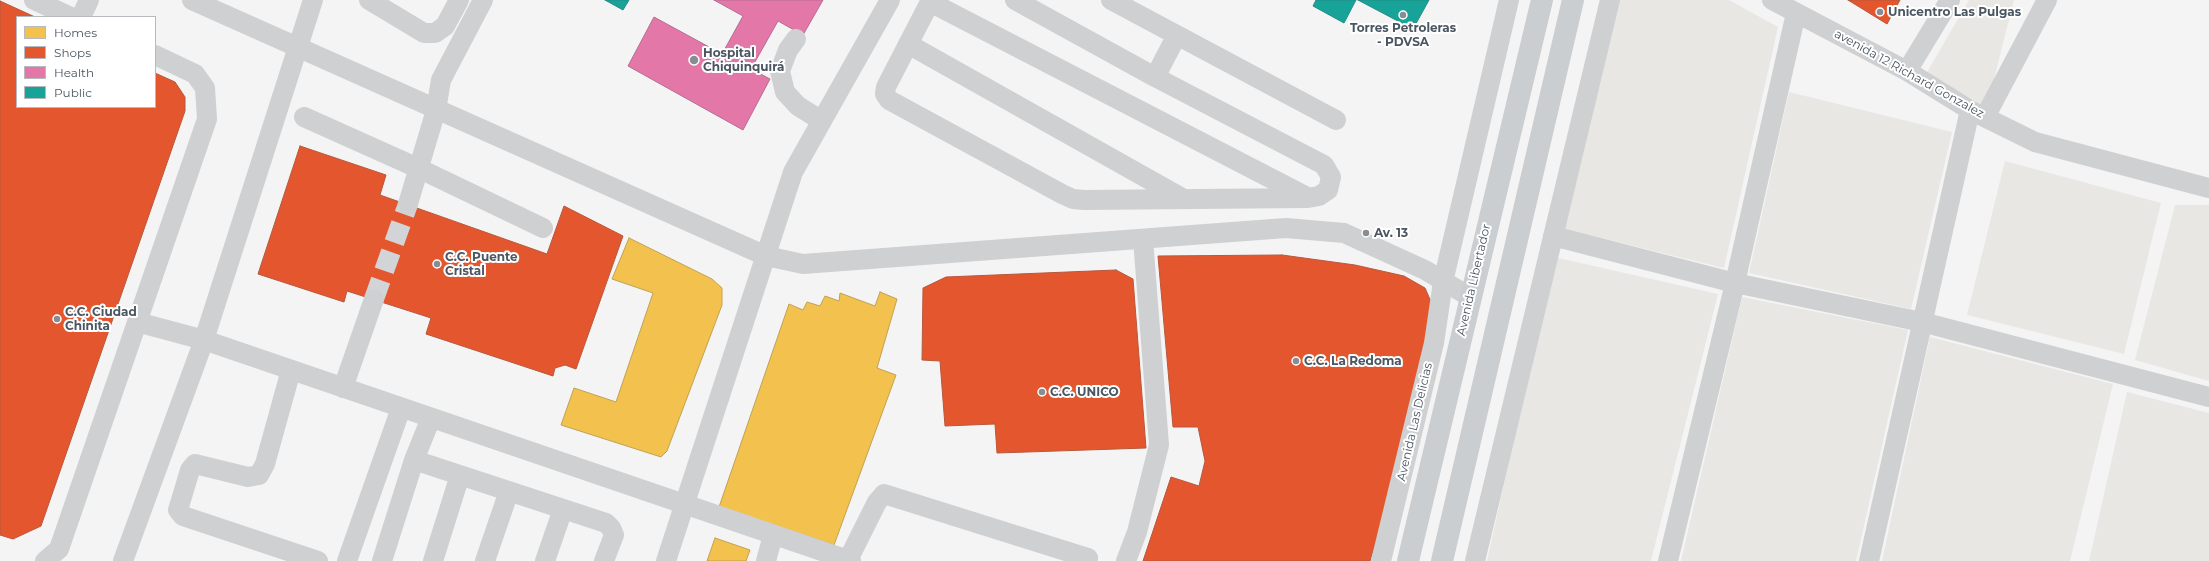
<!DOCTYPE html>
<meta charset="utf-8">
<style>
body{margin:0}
#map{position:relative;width:2209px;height:561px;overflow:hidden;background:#f4f4f4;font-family:Montserrat,sans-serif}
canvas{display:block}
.legend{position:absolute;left:16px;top:16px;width:140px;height:92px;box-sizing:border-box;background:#fff;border:1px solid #b7bbc0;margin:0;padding:5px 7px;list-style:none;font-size:12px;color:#4a5661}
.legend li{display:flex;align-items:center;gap:8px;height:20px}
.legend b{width:20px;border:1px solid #b7bbc0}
</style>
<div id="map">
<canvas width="2209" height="561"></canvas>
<ul class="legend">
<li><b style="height:11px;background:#f2c14e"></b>Homes</li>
<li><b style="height:11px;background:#e4572e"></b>Shops</li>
<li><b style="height:11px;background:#e377a8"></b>Health</li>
<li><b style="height:11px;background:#17a398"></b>Public</li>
</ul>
</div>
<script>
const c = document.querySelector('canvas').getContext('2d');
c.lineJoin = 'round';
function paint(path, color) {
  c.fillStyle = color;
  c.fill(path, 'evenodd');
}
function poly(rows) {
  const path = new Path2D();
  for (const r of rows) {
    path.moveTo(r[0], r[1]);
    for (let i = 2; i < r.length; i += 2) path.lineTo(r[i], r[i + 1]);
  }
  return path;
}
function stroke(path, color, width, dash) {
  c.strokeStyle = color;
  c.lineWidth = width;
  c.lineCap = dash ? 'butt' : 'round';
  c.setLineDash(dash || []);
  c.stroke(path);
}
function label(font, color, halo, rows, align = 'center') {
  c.font = font + ' Montserrat,sans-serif';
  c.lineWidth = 4;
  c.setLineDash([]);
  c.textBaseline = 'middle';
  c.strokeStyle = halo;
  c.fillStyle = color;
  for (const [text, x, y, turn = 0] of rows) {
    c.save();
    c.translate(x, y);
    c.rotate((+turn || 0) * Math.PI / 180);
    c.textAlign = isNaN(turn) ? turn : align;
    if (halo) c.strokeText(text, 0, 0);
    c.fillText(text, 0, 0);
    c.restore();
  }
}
const commercial = poly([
 [1615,0,1729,0,1778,27,1724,268,1564,229],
 [1969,0,2014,0,1987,107,1926,74],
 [1789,92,1952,132,1911,309,1749,273],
 [2005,161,2161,203,2124,354,1967,315],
 [2175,205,2209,205,2209,381,2135,360],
 [1554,257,1718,294,1651,561,1487,561],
 [1742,297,1908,330,1856,561,1681,561],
 [1930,337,2113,384,2070,561,1882,561],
 [2127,392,2209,413,2209,561,2089,561]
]);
const homes = poly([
 [629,238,712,279,722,288,722,305,667,451,661,457,561,425,574,388,616,402,653,293,612,279,629,238],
 [880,292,897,299,877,368,896,375,834,545,719,507,789,304,803,310,807,302,820,306,825,296,839,301,840,293,875,306,880,292],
 [715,538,750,550,746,561,707,561,715,538]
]);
const shops = poly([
 [1848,0,1900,0,1887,24,1848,0],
 [0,1,35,17,17,17,17,107,155,107,155,73,175,82,185,97,185,111,41,526,13,539,0,535,0,1],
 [300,146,386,175,380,195,547,254,564,206,623,236,576,369,565,365,555,368,553,376,426,334,431,318,347,291,344,302,258,274,300,146],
 [1282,255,1355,265,1404,276,1425,288,1436,313,1416,409,1370,561,1143,561,1171,477,1199,486,1205,461,1198,427,1173,427,1158,256,1282,255],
 [1116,270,1133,279,1146,448,997,453,995,424,945,426,940,361,922,360,923,288,946,277,1116,270]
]);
const health = poly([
 [714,0,823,0,803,35,778,21,751,69,770,79,743,130,628,66,654,17,722,54,743,16,714,0]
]);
const public = poly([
 [605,0,629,0,623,10,605,0],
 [1316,0,1356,0,1344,23,1313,6,1316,0],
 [1358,0,1429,0,1413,29,1358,0]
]);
const minorTunnel = poly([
 [374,299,408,204]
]);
const minor = poly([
 [34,0,71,17],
 [192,0,766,256,803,264,1286,228,1344,233,1425,270,1470,297],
 [369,0,424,33,435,33,445,26,459,0],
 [931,0,886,87,885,94,889,100,1062,194,1073,199,1084,200,1308,198,1319,196,1328,190,1331,177,1324,165,1155,77],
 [1015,0,1155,77,1177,35],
 [1111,0,1336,120],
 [1772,0,1907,71,1970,110,2035,142,2209,188],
 [930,2,1307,197],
 [81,17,89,0],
 [796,39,788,50,780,71,785,92,798,106,822,121],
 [908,44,1182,198],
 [1907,71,1950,0],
 [304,117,420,169,543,228],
 [1985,117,2047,0],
 [408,204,436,110,441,80,483,0],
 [1553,236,1735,283,1922,322,2209,397],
 [137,322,204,340,851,561],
 [291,370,265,464,259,475,248,477,195,464,190,470,178,510,183,516,318,561],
 [343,388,374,299],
 [414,460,606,523,611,528,614,535,604,561],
 [848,560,877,502,884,494,1088,558],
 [45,561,59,549,207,119,205,88,195,74,155,55],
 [123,561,204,340,313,0],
 [347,561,401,408],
 [382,561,414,460,431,418],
 [433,561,460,475],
 [485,561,509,491],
 [545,561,563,509],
 [666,561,793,172,890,0],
 [766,561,773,535],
 [1126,561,1137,532,1159,445,1143,239],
 [1381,561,1434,343,1443,282,1509,0],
 [1475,561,1610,0],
 [1668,561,1735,283,1796,13],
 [1869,561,1970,110]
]);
const major = poly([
 [1408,561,1542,0],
 [1442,561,1573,0]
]);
const markers = [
 [1880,12,4,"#868d94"],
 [1403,15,4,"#868d94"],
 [694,60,5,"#868d94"],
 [1366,233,4,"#868d94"],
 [437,264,4,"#868d94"],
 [57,319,4,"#868d94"],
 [1296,361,4,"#868d94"],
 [1042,392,4,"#868d94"]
];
const poiNames = [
 ["Unicentro Las Pulgas",1888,12],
 ["Torres Petroleras",1403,28,"center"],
 ["- PDVSA",1403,42,"center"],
 ["Hospital",703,53],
 ["Chiquinquirá",703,67],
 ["Av. 13",1374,233],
 ["C.C. Puente",445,257],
 ["Cristal",445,271],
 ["C.C. Ciudad",65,312],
 ["Chinita",65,326],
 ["C.C. La Redoma",1304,361],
 ["C.C. UNICO",1050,392]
];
const streetNames = [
 ["avenida 12 Richard Gonzalez",1909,74,29],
 ["Avenida Libertador",1474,280,-77],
 ["Avenida Las Delicias",1415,422,-77]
];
paint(commercial, '#e8e7e3');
paint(homes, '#f2c14e');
stroke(homes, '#c0a154', 1);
paint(shops, '#e4572e');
stroke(shops, '#b6573d', 1);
paint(health, '#e377a8');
stroke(health, '#b56d93', 1);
paint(public, '#17a398');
stroke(public, '#268c88', 1);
stroke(minorTunnel, '#d2d4d7', 20, [20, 10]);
stroke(minor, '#ced0d2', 20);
stroke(major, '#caced1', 22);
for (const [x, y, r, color] of markers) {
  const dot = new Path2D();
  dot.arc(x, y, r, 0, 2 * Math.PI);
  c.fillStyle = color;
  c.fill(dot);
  stroke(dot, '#fff', 1.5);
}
label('bold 12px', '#4a5661', '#fff', poiNames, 'left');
label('12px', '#4a5661', '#fff', streetNames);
</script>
